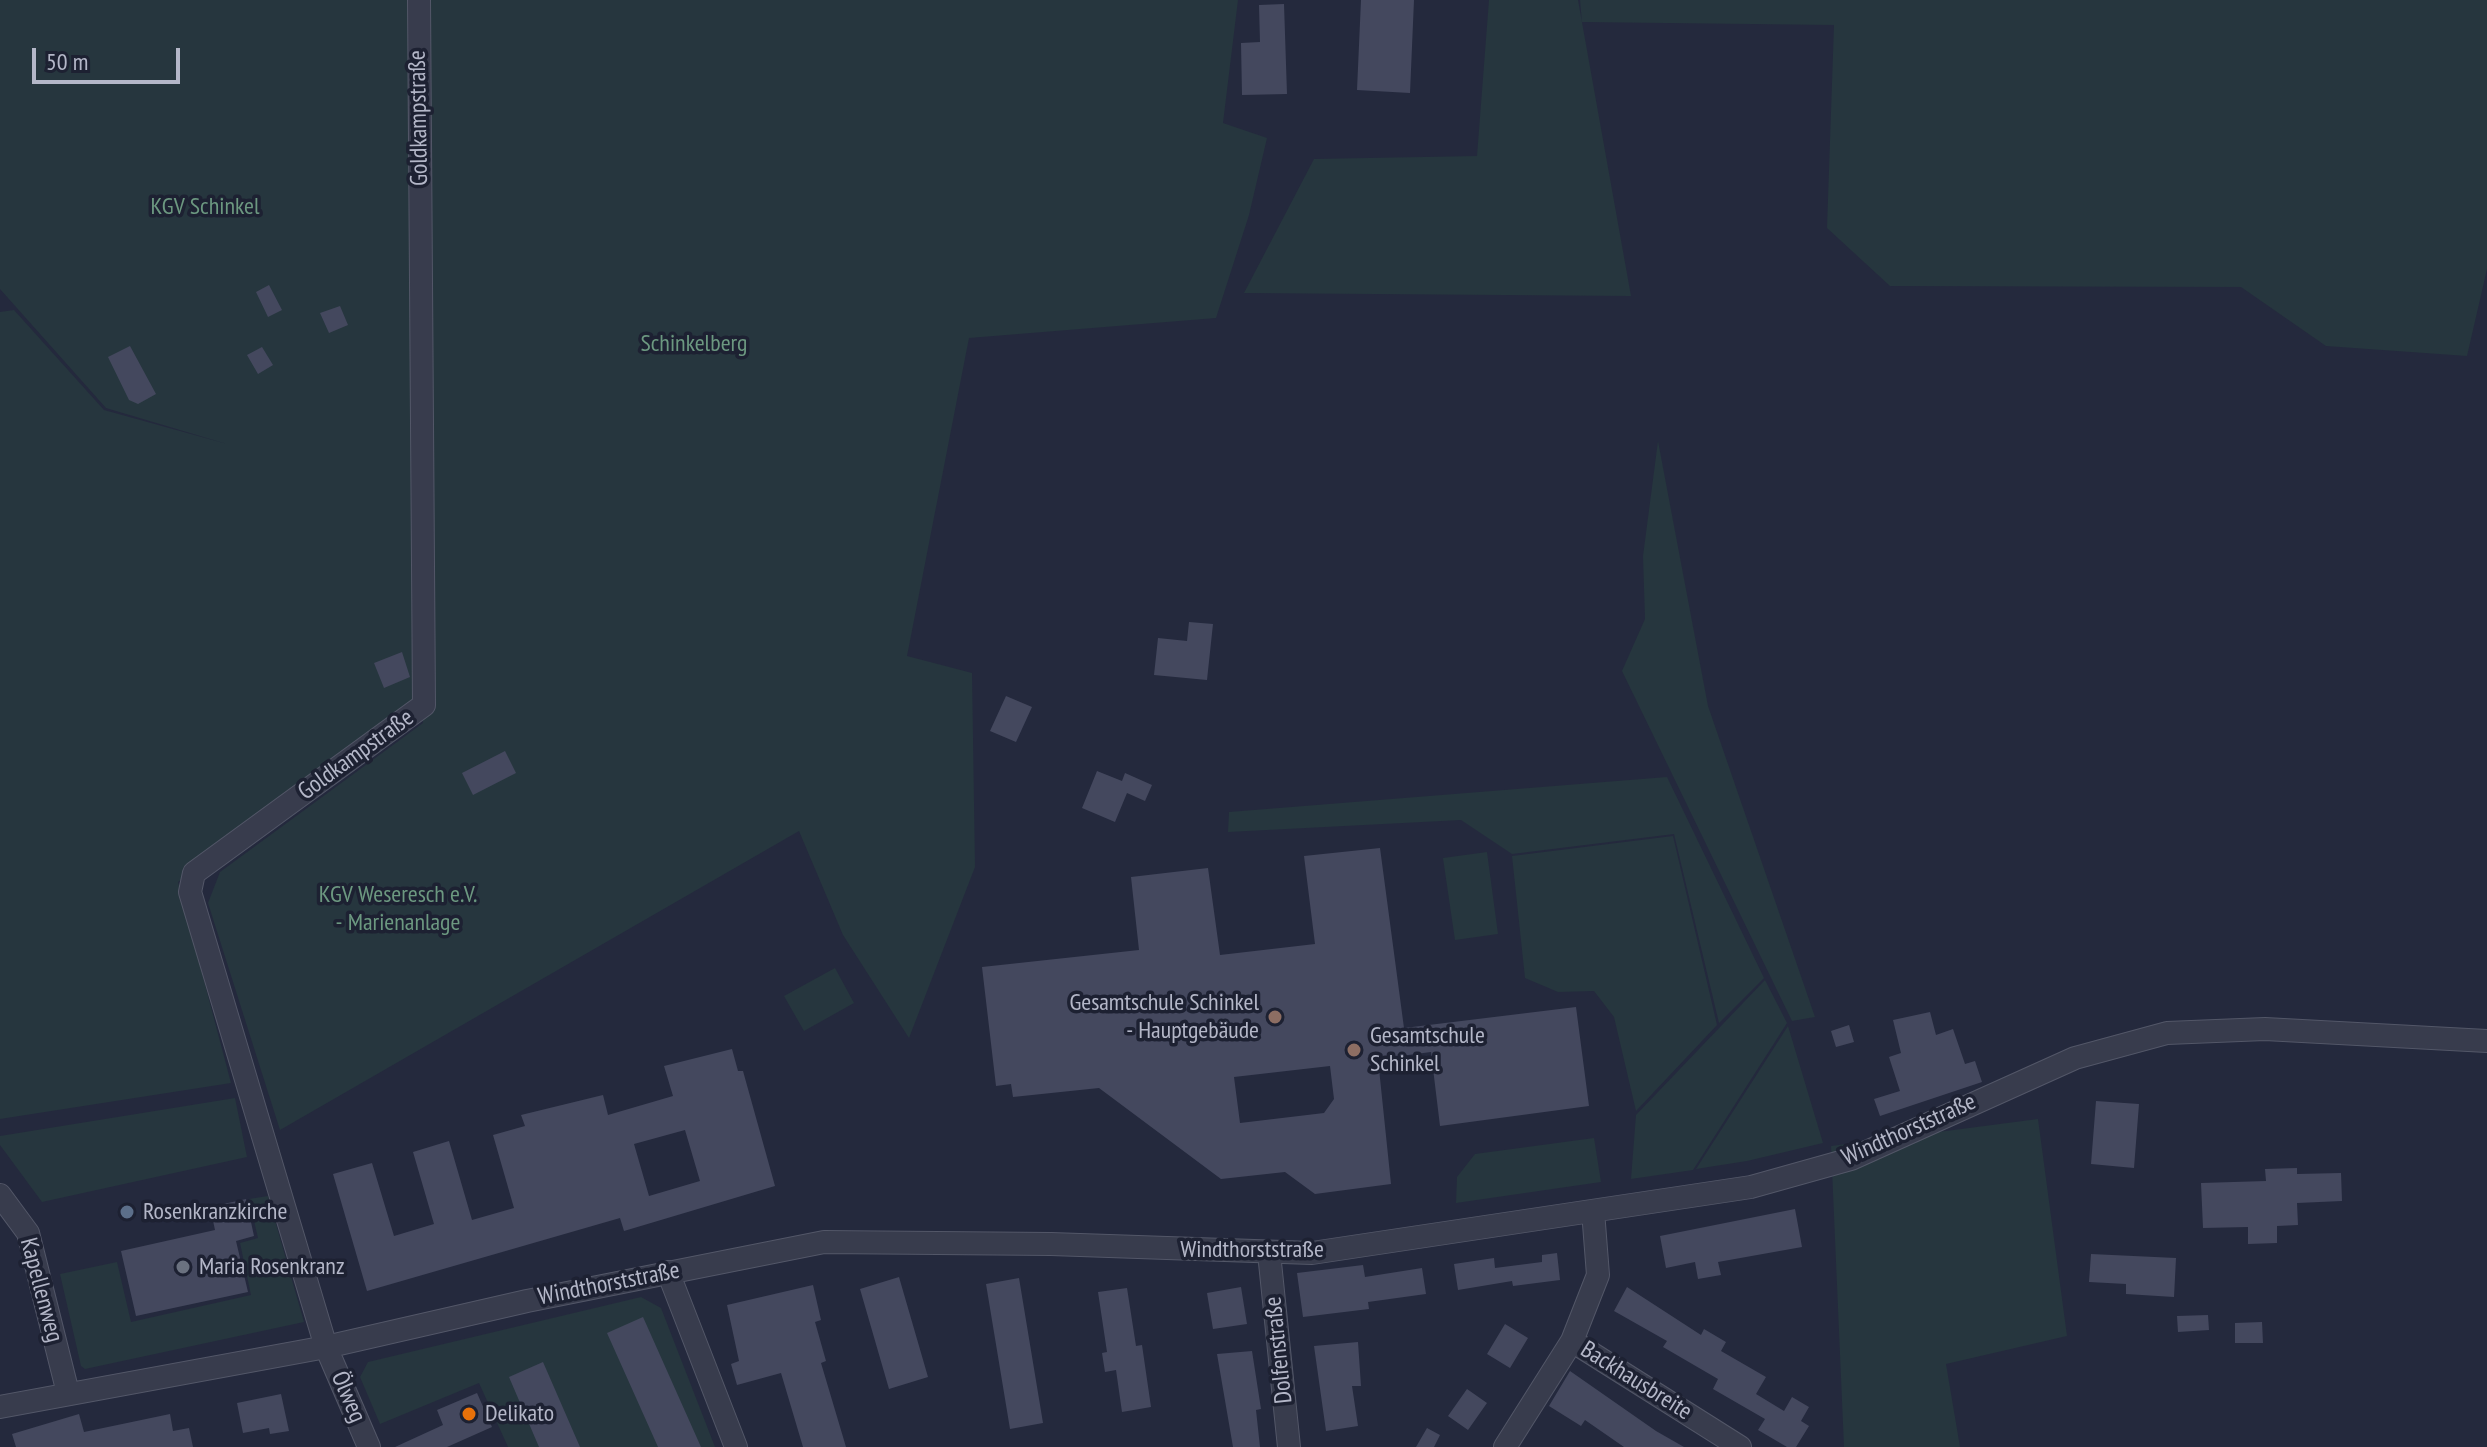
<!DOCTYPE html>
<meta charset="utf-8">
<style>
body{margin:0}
#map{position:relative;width:2487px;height:1447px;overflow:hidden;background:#24293d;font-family:"PT Sans Narrow",sans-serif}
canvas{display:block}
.scale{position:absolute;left:32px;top:48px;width:148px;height:36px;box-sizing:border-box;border:4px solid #b4b7c8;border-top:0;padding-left:10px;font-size:24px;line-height:28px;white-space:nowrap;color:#b4b7c8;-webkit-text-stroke:6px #1d2132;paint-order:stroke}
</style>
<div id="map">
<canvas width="2487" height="1447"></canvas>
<div class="scale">50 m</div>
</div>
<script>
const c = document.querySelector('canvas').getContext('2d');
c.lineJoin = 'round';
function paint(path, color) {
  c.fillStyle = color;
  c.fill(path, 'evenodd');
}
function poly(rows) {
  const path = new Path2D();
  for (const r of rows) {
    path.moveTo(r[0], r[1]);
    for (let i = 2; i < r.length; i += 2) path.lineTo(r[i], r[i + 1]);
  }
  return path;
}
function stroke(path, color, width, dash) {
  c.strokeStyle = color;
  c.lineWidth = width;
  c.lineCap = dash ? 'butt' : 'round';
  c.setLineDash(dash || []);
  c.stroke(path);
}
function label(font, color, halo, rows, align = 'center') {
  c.font = font + ' "PT Sans Narrow",sans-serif';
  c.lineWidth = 7;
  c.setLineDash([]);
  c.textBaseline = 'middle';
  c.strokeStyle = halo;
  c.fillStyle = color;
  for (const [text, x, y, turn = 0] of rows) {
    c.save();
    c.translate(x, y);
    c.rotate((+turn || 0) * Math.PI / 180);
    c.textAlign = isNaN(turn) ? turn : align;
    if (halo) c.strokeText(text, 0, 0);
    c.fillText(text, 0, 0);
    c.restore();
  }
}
const green = poly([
 [0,0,409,0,416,699,321,768,178,882,231,1083,0,1119,0,312,14,310,104,410,227,444,106,408,0,289],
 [428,0,1238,0,1223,123,1267,138,1249,215,1216,318,969,338,907,656,972,673,975,867,909,1038,843,935,799,831,280,1130,208,903,220,872,423,723],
 [1489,0,1578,0,1631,296,1244,293,1314,159,1477,156],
 [1580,0,2487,0,2487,269,2467,356,2326,346,2241,287,1890,286,1827,228,1834,25,1582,22],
 [1658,441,1708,706,1815,1017,1792,1021,1622,671,1645,619,1643,556],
 [1667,777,1764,978,1719,1023,1674,834,1512,854,1461,820,1228,832,1229,812],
 [1673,836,1717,1025,1636,1111,1614,1017,1594,991,1558,992,1525,978,1512,856],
 [1487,852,1498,934,1455,940,1443,858],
 [835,968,854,1003,804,1031,784,996],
 [1765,980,1787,1023,1693,1170,1631,1179,1636,1115],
 [1788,1026,1823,1143,1747,1161,1696,1169],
 [235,1098,247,1157,42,1202,0,1145,0,1136],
 [2038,1119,2067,1336,1946,1364,1960,1447,1844,1447,1831,1146],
 [1594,1138,1601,1182,1456,1203,1457,1177,1475,1154],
 [268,1196,304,1322,85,1369,81,1366,60,1274,117,1262,131,1322,251,1295,240,1243,258,1238,249,1199],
 [641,1297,661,1308,715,1447,508,1447,479,1383,380,1424,360,1377,368,1362]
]);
const building = poly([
 [1361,0,1414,0,1410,93,1357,90],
 [1284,4,1287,94,1242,95,1241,43,1260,42,1259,5],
 [269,285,282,310,268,317,256,292],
 [340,306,348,325,329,333,320,313],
 [130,346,156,394,138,404,129,400,108,357],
 [262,347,273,365,258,374,247,355],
 [1189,622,1213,624,1207,680,1154,675,1158,638,1187,641],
 [402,652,410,677,384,688,374,663],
 [1006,696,1032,707,1016,742,990,731],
 [505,751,516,773,473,795,462,773],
 [1097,771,1122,781,1125,773,1152,785,1145,801,1127,793,1115,822,1082,808],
 [1380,848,1404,1028,1576,1007,1589,1106,1440,1126,1431,1052,1378,1059,1391,1184,1315,1194,1285,1172,1221,1179,1099,1088,1013,1097,1011,1084,996,1086,982,967,1139,950,1131,877,1208,868,1220,955,1315,944,1304,856],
 [1330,1066,1334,1099,1324,1113,1240,1123,1234,1077],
 [1930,1012,1936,1035,1953,1029,1965,1064,1975,1061,1982,1082,1880,1116,1874,1099,1900,1091,1889,1057,1901,1053,1893,1020],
 [1849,1025,1854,1042,1836,1047,1831,1031],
 [732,1049,738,1071,743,1071,775,1186,624,1231,620,1218,367,1291,333,1174,372,1163,394,1236,434,1224,413,1152,449,1141,472,1220,514,1208,493,1135,525,1126,521,1115,603,1095,608,1115,673,1096,664,1066],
 [685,1130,700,1181,649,1196,634,1144],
 [2096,1101,2139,1104,2134,1168,2091,1164],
 [2297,1168,2297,1174,2341,1173,2342,1201,2297,1203,2298,1225,2277,1226,2277,1243,2248,1244,2248,1227,2203,1228,2201,1183,2266,1181,2265,1169],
 [246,1199,254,1236,236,1241,248,1292,136,1316,121,1251,215,1230,210,1207],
 [1795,1209,1802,1247,1718,1262,1721,1275,1698,1279,1695,1262,1666,1268,1660,1236],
 [1557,1253,1560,1280,1513,1286,1512,1281,1458,1290,1454,1264,1494,1258,1495,1268,1542,1262,1542,1255],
 [2091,1254,2176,1258,2174,1297,2126,1294,2126,1284,2089,1282],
 [1363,1265,1365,1277,1422,1268,1426,1294,1368,1302,1369,1309,1303,1317,1297,1273],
 [899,1277,928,1377,889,1389,860,1289],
 [1019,1278,1043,1423,1010,1429,986,1284],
 [813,1285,821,1320,815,1322,826,1361,821,1363,846,1447,803,1447,781,1373,737,1385,731,1364,739,1361,727,1305],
 [1241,1287,1247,1324,1213,1329,1207,1293],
 [1627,1287,1701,1335,1704,1329,1726,1342,1721,1351,1766,1377,1756,1394,1784,1411,1792,1397,1809,1407,1801,1421,1809,1426,1796,1447,1787,1447,1758,1430,1765,1419,1713,1389,1718,1379,1663,1347,1667,1341,1614,1311],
 [1127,1288,1136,1346,1142,1345,1151,1407,1122,1412,1116,1370,1105,1372,1102,1353,1107,1352,1098,1292],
 [2208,1315,2209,1330,2178,1332,2177,1316],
 [643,1317,701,1447,658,1447,607,1333],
 [2262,1322,2263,1343,2235,1343,2235,1323],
 [1505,1324,1528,1338,1510,1368,1487,1354],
 [1358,1342,1361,1386,1352,1386,1358,1426,1326,1431,1314,1346],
 [1252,1351,1261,1409,1256,1410,1260,1447,1233,1447,1217,1354],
 [543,1362,580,1447,539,1447,509,1377],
 [1570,1371,1656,1431,1684,1447,1624,1447,1585,1420,1581,1426,1549,1406],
 [1467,1389,1487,1403,1468,1430,1448,1416],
 [477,1393,492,1427,447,1447,395,1447,443,1425,437,1410],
 [281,1394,289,1431,270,1434,269,1428,243,1433,237,1403],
 [79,1414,84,1432,170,1414,173,1431,189,1428,193,1447,16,1447,12,1434],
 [1427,1428,1440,1435,1434,1447,1416,1447]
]);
const minor = poly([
 [0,1195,28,1233,68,1393],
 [1269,1253,1289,1447],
 [668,1272,736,1447],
 [1572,1341,1740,1447],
 [0,1407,326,1347,527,1301,824,1242,1051,1244,1312,1253,1751,1187,1851,1159,2075,1058,2167,1033,2265,1029,2487,1041],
 [369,1447,326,1347,190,892,194,873,424,705,419,0],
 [1505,1447,1572,1341,1598,1275,1593,1211]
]);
const markers = [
 [1275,1017,8,"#8d6e63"],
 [1354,1050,8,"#8d6e63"],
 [127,1212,8,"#5c6f8a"],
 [183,1267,8,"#6b7280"],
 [469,1414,8,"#e8710a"]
];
const streetNames = [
 ["Goldkampstraße",419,118,-91],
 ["Goldkampstraße",356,755,-36],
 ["Windthorststraße",1909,1130,-24],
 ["Windthorststraße",1252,1250],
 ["Windthorststraße",609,1284,-11],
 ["Kapellenweg",41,1290,75],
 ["Dolfenstraße",1279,1350,-96],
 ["Backhausbreite",1636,1381,32],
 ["Ölweg",348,1397,67]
];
const parkNames = [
 ["KGV Schinkel",205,207],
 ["Schinkelberg",694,344],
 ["KGV Weseresch e.V.",398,895],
 ["- Marienanlage",398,923]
];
const poiNames = [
 ["Gesamtschule Schinkel",1259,1003,"right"],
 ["- Hauptgebäude",1259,1031,"right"],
 ["Gesamtschule",1370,1036],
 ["Schinkel",1370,1064],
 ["Rosenkranzkirche",143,1212],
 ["Maria Rosenkranz",199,1267],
 ["Delikato",485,1414]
];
paint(green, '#26363e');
paint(building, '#44485e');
stroke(minor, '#535768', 24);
stroke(minor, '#383c4d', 22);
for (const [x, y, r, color] of markers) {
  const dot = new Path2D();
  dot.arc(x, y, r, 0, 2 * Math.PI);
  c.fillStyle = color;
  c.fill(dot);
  stroke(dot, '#1d2132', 3);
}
label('24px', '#b4b7c8', '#1d2132', streetNames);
label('24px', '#6c9880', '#1d2132', parkNames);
label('24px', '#b4b7c8', '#1d2132', poiNames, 'left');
</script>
